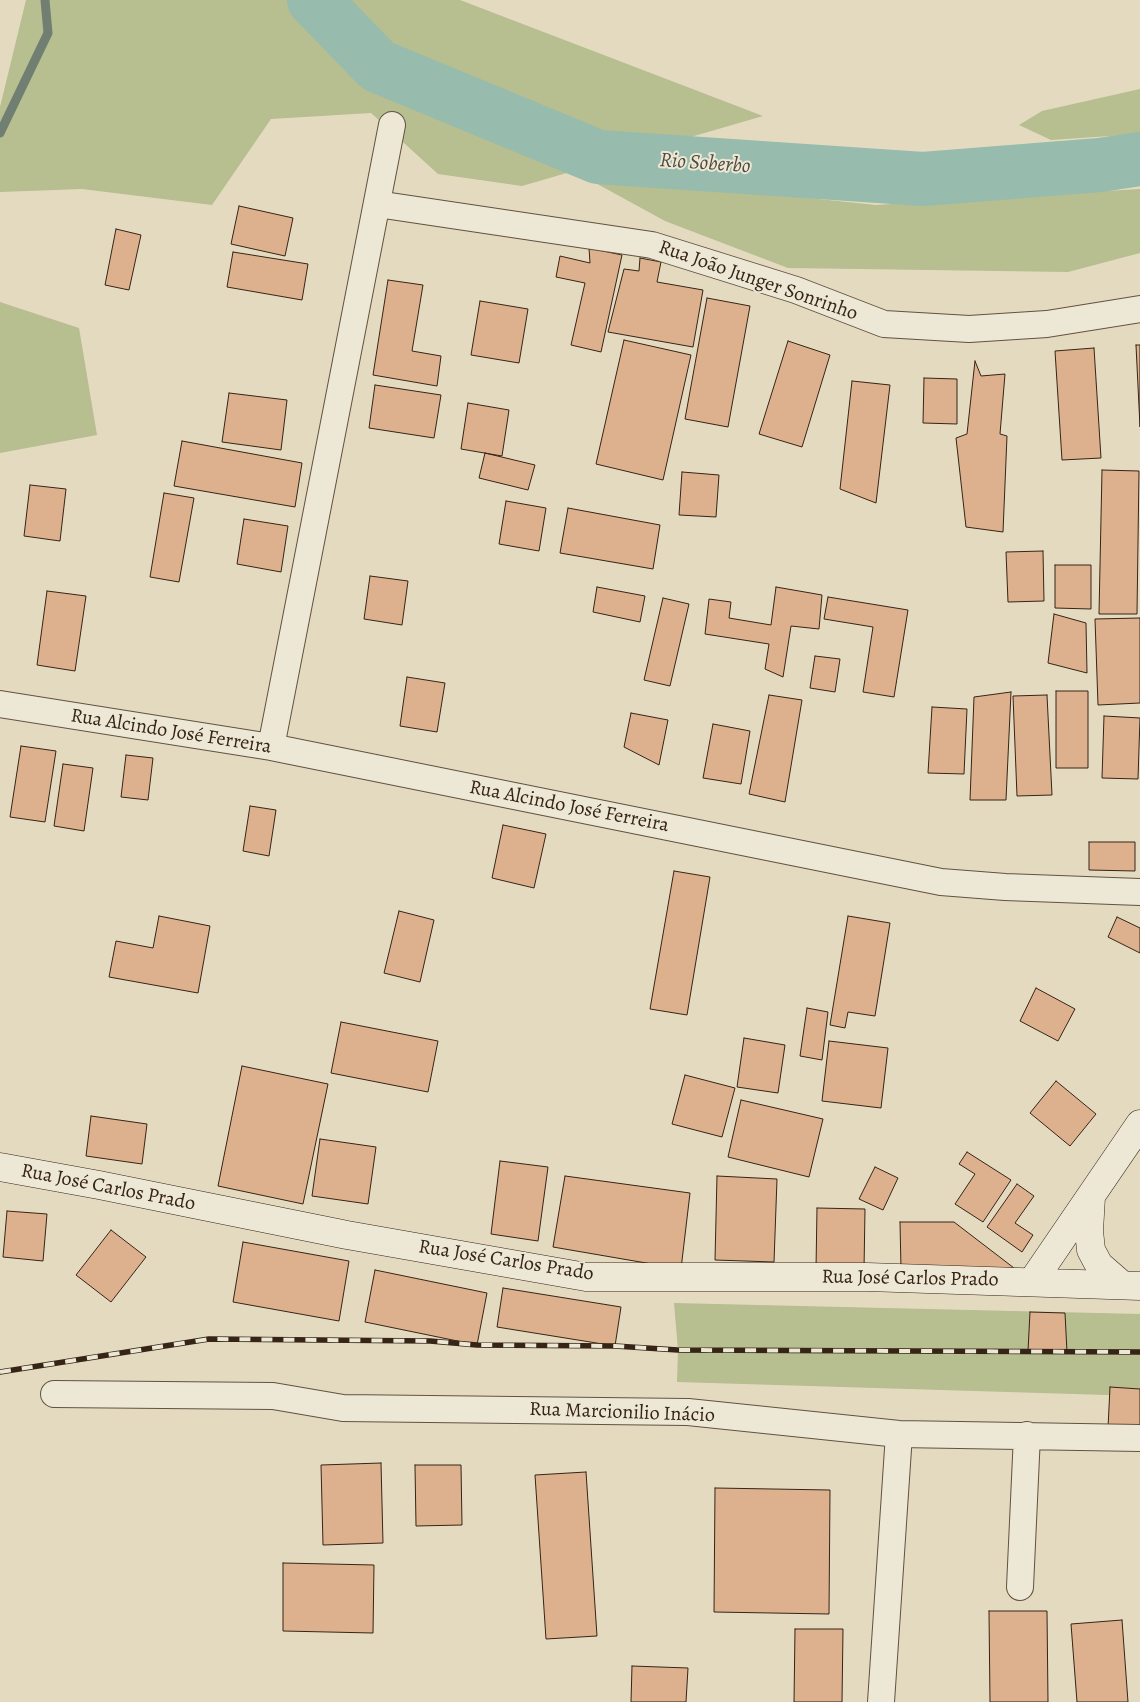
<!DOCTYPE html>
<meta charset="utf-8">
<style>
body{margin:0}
canvas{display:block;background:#e4dac0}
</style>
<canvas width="1140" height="1702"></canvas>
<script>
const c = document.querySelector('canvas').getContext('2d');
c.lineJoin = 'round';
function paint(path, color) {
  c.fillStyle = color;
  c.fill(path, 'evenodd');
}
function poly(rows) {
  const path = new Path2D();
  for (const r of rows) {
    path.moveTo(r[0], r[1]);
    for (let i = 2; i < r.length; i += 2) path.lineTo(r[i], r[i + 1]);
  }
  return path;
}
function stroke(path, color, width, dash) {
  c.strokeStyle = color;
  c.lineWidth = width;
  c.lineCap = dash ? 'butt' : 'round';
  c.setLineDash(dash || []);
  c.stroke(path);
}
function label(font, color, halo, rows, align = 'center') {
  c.font = font + ' Alegreya,serif';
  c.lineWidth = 4;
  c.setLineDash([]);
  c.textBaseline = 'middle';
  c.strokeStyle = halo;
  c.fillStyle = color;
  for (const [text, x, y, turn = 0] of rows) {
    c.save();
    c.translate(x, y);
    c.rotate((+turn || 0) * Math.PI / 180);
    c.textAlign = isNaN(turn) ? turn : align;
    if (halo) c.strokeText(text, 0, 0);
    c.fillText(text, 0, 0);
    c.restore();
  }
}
const green = poly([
 [26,0,460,0,763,116,522,186,438,174,371,113,271,119,212,205,82,189,0,192,0,107],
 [1140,89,1140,134,1051,140,1019,125,1042,111],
 [579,174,876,205,1140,189,1140,253,1068,272,788,268,665,221],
 [0,302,79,328,97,435,0,453],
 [674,1303,1140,1314,1140,1396,677,1382,678,1350]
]);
const stream = poly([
 [0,133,48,33,45,0]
]);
const river = poly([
 [314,0,378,66,598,157,923,179,1100,165,1140,159]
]);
const building = poly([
 [239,206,293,218,285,256,231,244,239,206],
 [116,229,141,235,129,290,105,285,116,229],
 [589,248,622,255,601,352,571,345,585,283,556,277,560,256,590,263,589,248],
 [233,252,308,264,302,300,227,287,233,252],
 [640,258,661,262,657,282,703,290,693,347,608,332,624,269,639,271,640,258],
 [388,280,423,285,412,351,441,356,437,386,373,375,388,280],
 [707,298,750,306,728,427,685,419,707,298],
 [480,301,528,309,519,363,471,355,480,301],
 [624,340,691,355,663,480,596,464,624,340],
 [788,341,830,355,802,447,759,434,788,341],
 [1136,345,1140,345,1140,427,1136,345],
 [1094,348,1101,458,1062,460,1055,351,1094,348],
 [975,361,981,376,1005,374,1000,434,1007,436,1003,532,966,527,956,438,967,434,975,361],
 [924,378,957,379,957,424,923,423,924,378],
 [852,381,890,385,876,503,840,489,852,381],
 [375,385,441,395,434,438,369,428,375,385],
 [229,393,287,400,281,450,222,442,229,393],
 [468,403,509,410,502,456,461,449,468,403],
 [182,441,302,463,295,507,174,486,182,441],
 [485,453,535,465,528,490,479,478,485,453],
 [1102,470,1139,471,1137,614,1099,614,1102,470],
 [682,472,719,475,716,517,679,515,682,472],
 [30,485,66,489,60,541,24,536,30,485],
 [164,493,194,498,179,582,150,577,164,493],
 [506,501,546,508,539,551,499,544,506,501],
 [568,508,660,525,653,569,560,553,568,508],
 [244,519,288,526,281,572,237,564,244,519],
 [1043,551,1044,601,1008,602,1006,552,1043,551],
 [1055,565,1091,565,1091,609,1055,608,1055,565],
 [370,576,408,581,402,625,364,619,370,576],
 [597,587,645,596,640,622,593,612,597,587],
 [776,587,822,595,819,629,791,626,783,677,765,669,769,644,705,634,709,599,731,602,729,618,771,625,776,587],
 [47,591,86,596,75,671,37,665,47,591],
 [828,597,908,610,894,697,863,692,873,627,824,619,828,597],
 [663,598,689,604,670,686,644,680,663,598],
 [1054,614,1086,623,1087,673,1048,663,1054,614],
 [1140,618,1140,703,1098,705,1095,619,1140,618],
 [815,656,840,659,835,692,810,688,815,656],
 [407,677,445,683,437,732,400,726,407,677],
 [1056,691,1088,691,1088,768,1056,768,1056,691],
 [1011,692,1006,800,970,800,974,697,1011,692],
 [769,695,802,700,785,802,749,794,769,695],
 [1047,695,1052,795,1017,796,1013,696,1047,695],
 [932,707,967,709,964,774,928,773,932,707],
 [631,713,668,720,659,765,624,747,631,713],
 [1104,716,1140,718,1138,779,1102,778,1104,716],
 [713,724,750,731,741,784,703,778,713,724],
 [21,746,56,751,45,822,10,817,21,746],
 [126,755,153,758,148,800,121,797,126,755],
 [63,764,93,768,84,831,54,826,63,764],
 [250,806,276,810,269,856,243,851,250,806],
 [503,825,546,834,534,888,492,878,503,825],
 [1089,842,1135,842,1135,871,1089,870,1089,842],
 [674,871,710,877,687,1015,650,1009,674,871],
 [399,911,434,920,420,982,384,973,399,911],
 [159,916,210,926,198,993,109,977,116,941,153,948,159,916],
 [848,916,890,923,875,1016,848,1012,845,1028,830,1025,848,916],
 [1117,917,1140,928,1140,953,1108,937,1117,917],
 [1036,988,1075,1009,1058,1041,1020,1021,1036,988],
 [807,1008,828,1012,822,1060,800,1056,807,1008],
 [341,1022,438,1041,428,1092,331,1073,341,1022],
 [744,1038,785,1045,778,1093,737,1087,744,1038],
 [829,1041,888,1048,881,1108,822,1101,829,1041],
 [242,1066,328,1084,303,1204,218,1186,242,1066],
 [685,1075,735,1088,722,1137,672,1124,685,1075],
 [1056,1081,1096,1114,1070,1146,1030,1113,1056,1081],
 [741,1100,823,1119,809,1177,728,1157,741,1100],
 [91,1116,147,1124,142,1164,86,1156,91,1116],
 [320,1139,376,1147,368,1204,312,1196,320,1139],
 [967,1152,1011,1180,983,1222,955,1204,975,1174,959,1164,967,1152],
 [500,1161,548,1167,538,1241,491,1234,500,1161],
 [875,1167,898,1178,883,1210,859,1199,875,1167],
 [565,1176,690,1193,681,1269,553,1247,565,1176],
 [717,1176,777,1179,774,1262,715,1260,717,1176],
 [1017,1184,1034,1196,1015,1223,1033,1235,1022,1252,987,1227,1017,1184],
 [817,1208,865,1209,864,1270,816,1269,817,1208],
 [7,1211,47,1214,43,1261,3,1257,7,1211],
 [900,1222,954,1222,1014,1268,901,1269,900,1222],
 [111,1230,146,1257,111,1302,76,1275,111,1230],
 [243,1242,349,1261,339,1321,233,1302,243,1242],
 [375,1270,487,1293,477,1345,365,1322,375,1270],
 [503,1288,621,1307,615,1346,497,1327,503,1288],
 [1030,1312,1065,1313,1067,1352,1028,1351,1030,1312],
 [1110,1387,1140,1389,1140,1429,1108,1428,1110,1387],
 [381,1463,383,1543,323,1545,321,1465,381,1463],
 [415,1465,461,1465,462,1525,416,1526,415,1465],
 [586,1472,597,1636,546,1639,535,1475,586,1472],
 [715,1488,830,1490,829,1614,714,1612,715,1488],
 [283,1563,374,1565,373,1633,283,1631,283,1563],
 [989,1611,1047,1611,1048,1702,990,1702,989,1611],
 [1122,1620,1128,1702,1077,1702,1071,1624,1122,1620],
 [795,1629,843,1629,842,1702,794,1702,795,1629],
 [632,1666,688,1668,686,1702,631,1702,632,1666]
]);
const street = poly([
 [377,204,652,245,796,290,884,324,969,329,1047,324,1140,309],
 [0,704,271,747,941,882,1005,887,1140,892],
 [271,747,392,125],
 [54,1394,273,1396,343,1408,688,1412,899,1434,1140,1438],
 [1020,1587,1027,1435],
 [881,1702,899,1434]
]);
const secondary = poly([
 [0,1167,99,1185,347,1235,586,1277,867,1277,1140,1286],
 [1091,1197,1089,1231,1091,1250,1099,1265,1122,1285],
 [1032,1282,1140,1124]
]);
const rail = poly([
 [0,1372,209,1339,430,1341,477,1345,615,1346,678,1350,1140,1352]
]);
const streetNames = [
 ["Rua João Junger Sonrinho",758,281,19],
 ["Rua Alcindo José Ferreira",171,732,9],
 ["Rua Alcindo José Ferreira",569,807,11],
 ["Rua José Carlos Prado",108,1188,11],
 ["Rua José Carlos Prado",506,1261,9],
 ["Rua José Carlos Prado",910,1279,1],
 ["Rua Marcionilio Inácio",622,1413,2]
];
const waterNames = [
 ["Rio Soberbo",705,164,4]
];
paint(green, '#b7be90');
stroke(stream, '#707f71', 9);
stroke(river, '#97bbad', 54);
paint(building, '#ddb08e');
stroke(building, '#362416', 1);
stroke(street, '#625240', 28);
stroke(secondary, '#362416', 29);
stroke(street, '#ede7d6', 26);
stroke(secondary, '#ede7d6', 28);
stroke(rail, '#362416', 5.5);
stroke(rail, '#ede7d6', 4, [11]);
label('20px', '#362416', '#ede7d6', streetNames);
label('italic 21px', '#4e4a3c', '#ede7d6', waterNames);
</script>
